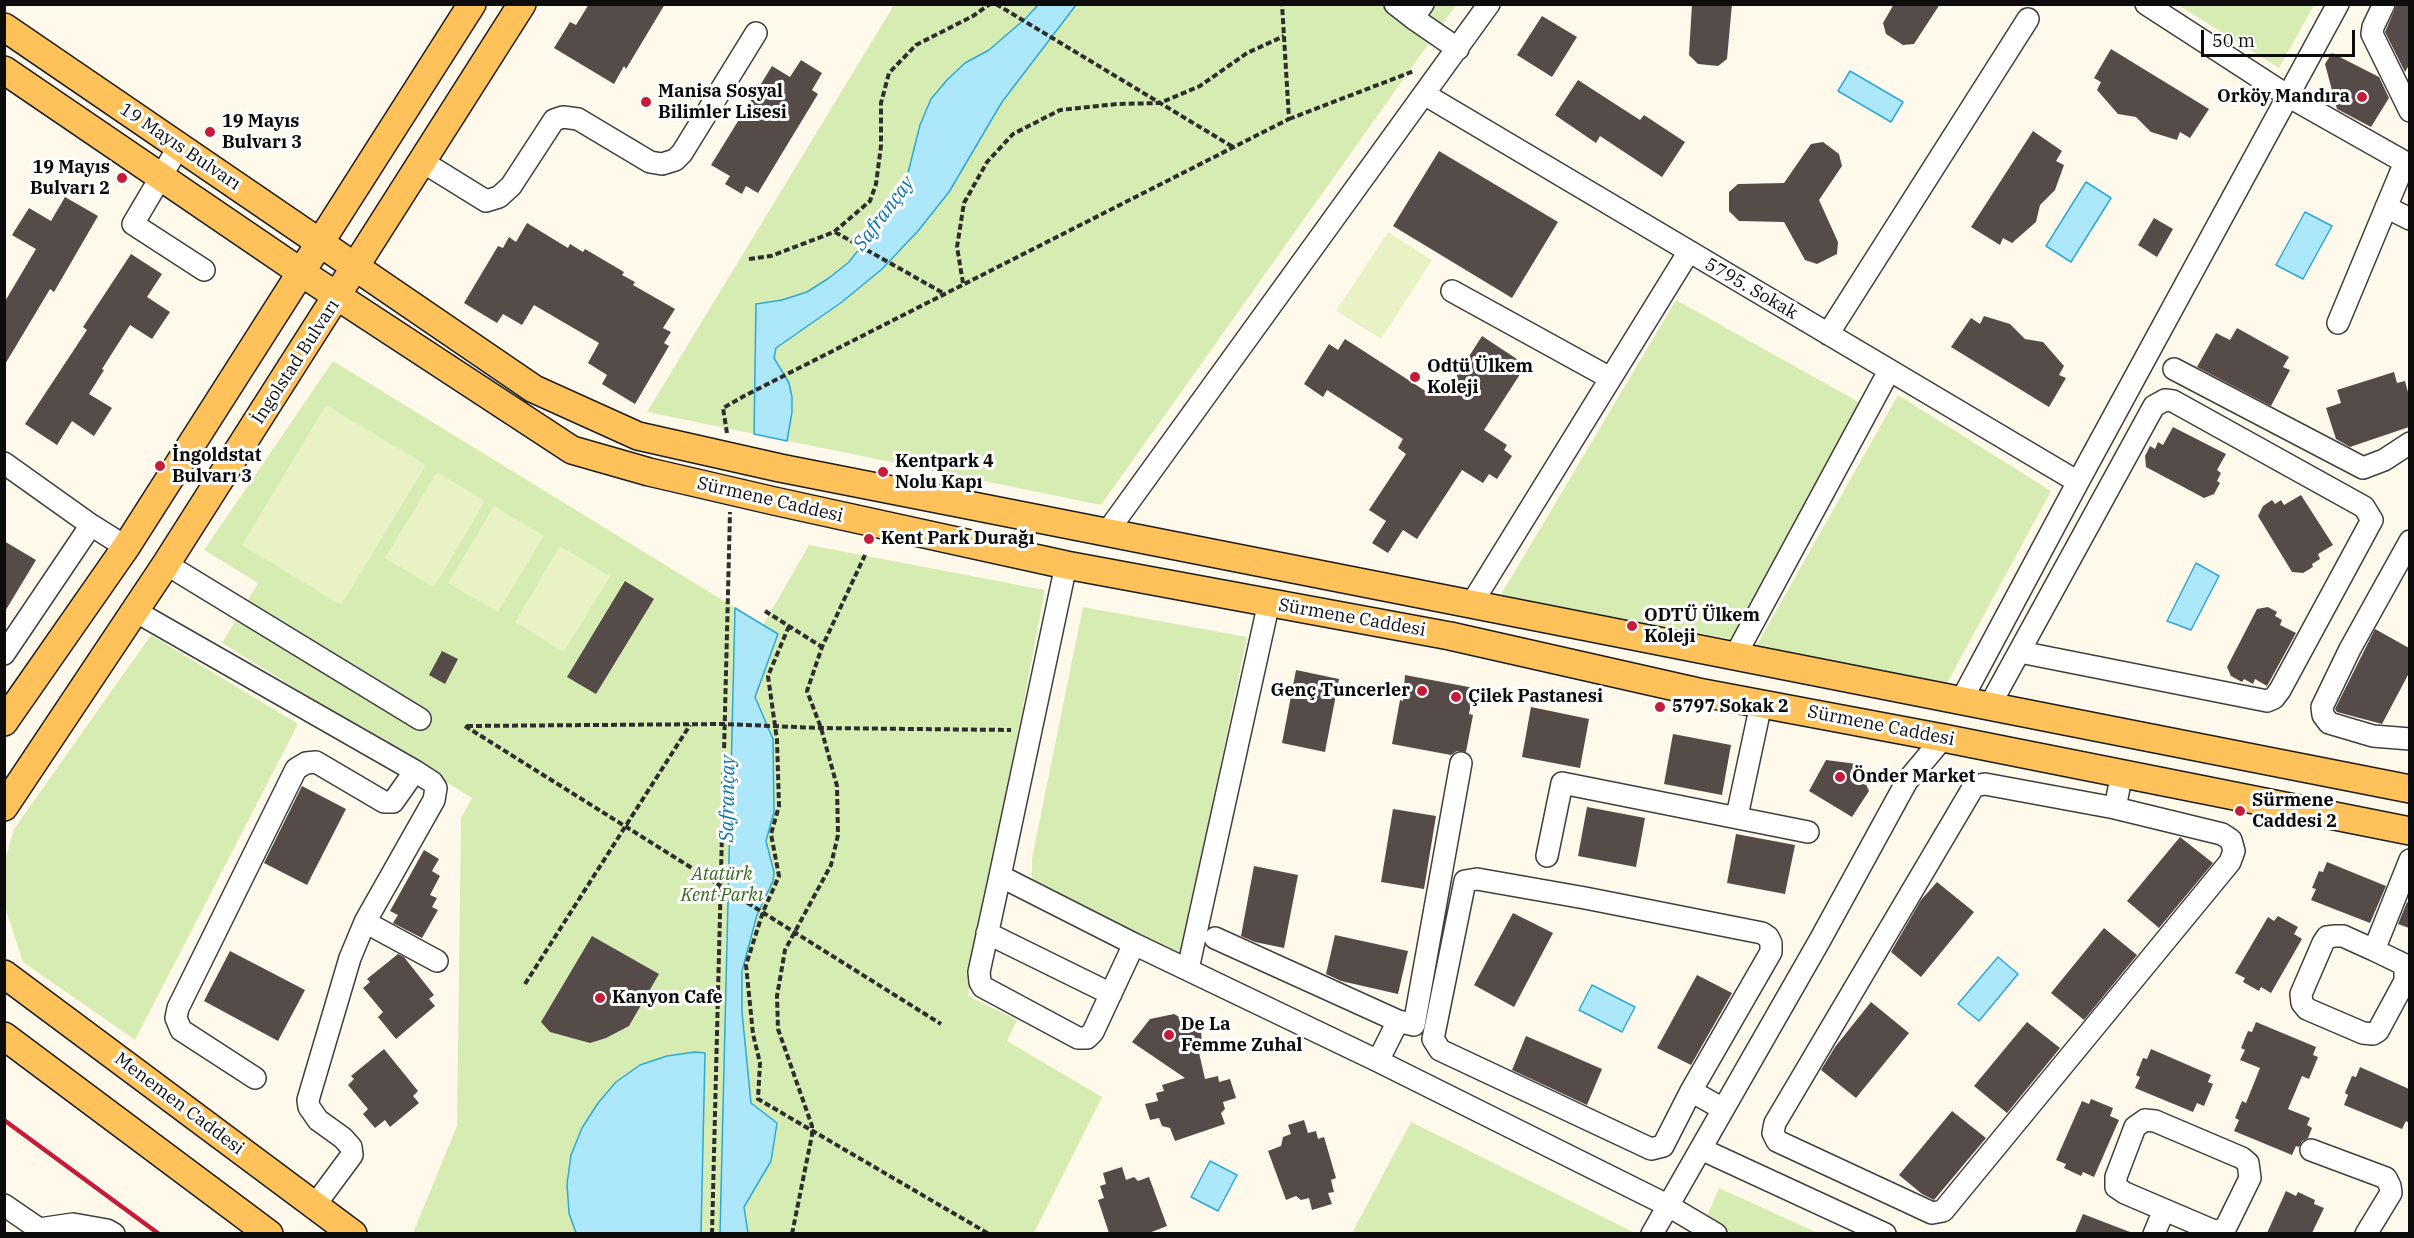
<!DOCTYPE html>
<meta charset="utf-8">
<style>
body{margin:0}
#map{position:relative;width:2414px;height:1238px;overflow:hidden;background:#fff9eb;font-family:"IBM Plex Serif",serif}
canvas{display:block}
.frame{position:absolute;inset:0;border:6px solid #0c0c0c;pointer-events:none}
.scale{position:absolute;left:2201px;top:30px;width:154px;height:27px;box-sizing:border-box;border:3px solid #0c0c0c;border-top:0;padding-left:8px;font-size:18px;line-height:21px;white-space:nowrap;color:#0c0c0c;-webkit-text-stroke:4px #fff;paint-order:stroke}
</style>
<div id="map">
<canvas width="2414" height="1238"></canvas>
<div class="frame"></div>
<div class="scale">50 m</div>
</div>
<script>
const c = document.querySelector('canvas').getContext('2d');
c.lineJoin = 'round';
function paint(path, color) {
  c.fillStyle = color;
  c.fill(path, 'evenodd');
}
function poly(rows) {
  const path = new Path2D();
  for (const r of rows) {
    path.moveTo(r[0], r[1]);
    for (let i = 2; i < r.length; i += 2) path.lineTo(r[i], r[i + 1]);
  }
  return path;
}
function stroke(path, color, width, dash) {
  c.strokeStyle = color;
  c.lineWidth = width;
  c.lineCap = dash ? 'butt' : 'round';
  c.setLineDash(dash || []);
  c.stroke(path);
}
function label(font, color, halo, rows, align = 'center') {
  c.font = font + ' "IBM Plex Serif",serif';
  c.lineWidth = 6;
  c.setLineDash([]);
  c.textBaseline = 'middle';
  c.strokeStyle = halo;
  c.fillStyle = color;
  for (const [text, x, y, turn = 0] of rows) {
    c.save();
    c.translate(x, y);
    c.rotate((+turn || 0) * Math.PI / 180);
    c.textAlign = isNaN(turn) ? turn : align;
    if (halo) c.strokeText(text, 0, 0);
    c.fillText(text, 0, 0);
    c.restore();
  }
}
const green = poly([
 [894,5,1456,5,1101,505,647,412],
 [2178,5,2314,5,2279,68],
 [1676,300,1864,405,1737,640,1499,598],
 [333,361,763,625,809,545,1045,590,968,996,1017,1020,1007,1041,1102,1097,1034,1233,413,1233,457,1126,461,818,472,798,222,643,258,583,204,550],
 [1898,395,2051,491,1946,685,1754,650],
 [1083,607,1247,637,1182,951,1172,960,1043,893,1032,879,1032,858],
 [151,635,298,724,135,1040,23,962,5,907,4,864,14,829],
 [1411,1122,1635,1233,1352,1233],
 [1719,1188,1818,1233,1732,1233,1706,1219]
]);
const pitch = poly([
 [1388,232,1432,260,1381,339,1336,311],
 [326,405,426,465,341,605,242,545],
 [437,472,485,501,434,587,385,558],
 [494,506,544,536,498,612,448,583],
 [560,546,610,576,564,652,515,622]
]);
const water = poly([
 [1038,5,1076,5,1002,102,949,192,918,231,882,269,842,302,776,348,774,358,789,383,792,397,792,412,787,441,754,434,756,304,782,300,807,292,829,278,849,262,880,222,907,177,920,125,931,99,947,80,965,63,989,50,1026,18,1038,5],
 [1850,71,1903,102,1891,122,1838,91,1850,71],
 [2086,182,2111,198,2071,262,2046,246,2086,182],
 [2305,212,2332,226,2303,279,2276,265,2305,212],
 [2196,563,2219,576,2191,630,2167,621,2196,563],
 [735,608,778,634,755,697,773,739,774,812,766,841,774,872,773,881,757,915,742,971,742,1012,751,1103,777,1123,771,1161,744,1207,748,1233,720,1234,735,608],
 [1998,957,2018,974,1979,1021,1958,1004,1998,957],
 [1592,985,1635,1007,1622,1032,1579,1010,1592,985],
 [695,1052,705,1053,701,1233,576,1233,569,1213,567,1184,571,1155,582,1128,598,1103,616,1082,640,1065,667,1056,695,1052],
 [1210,1161,1237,1175,1218,1211,1191,1197,1210,1161]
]);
const building = poly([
 [589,4,665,4,626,69,624,66,614,84,554,48,570,22,576,25],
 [1692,4,1732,4,1727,59,1718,66,1698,64,1689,55],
 [1894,4,1940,4,1914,44,1903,45,1886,34,1883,23],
 [2397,4,2409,4,2409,65,2405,72,2385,32],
 [1542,16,1577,37,1552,77,1517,55],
 [2111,49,2209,109,2190,138,2180,132,2177,140,2151,132,2136,117,2118,114,2097,90,2101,82,2094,78],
 [2332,53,2379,77,2389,98,2371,127,2337,109,2325,64],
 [801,60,822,73,812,90,818,94,758,193,746,186,742,194,725,184,730,176,711,165,772,66,790,77],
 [1578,80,1640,120,1644,115,1685,142,1662,177,1600,136,1596,143,1555,115],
 [2033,131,2062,151,2056,161,2064,165,2055,190,2040,205,2036,222,2012,243,2003,238,2000,245,1971,227],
 [1823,142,1839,154,1842,166,1819,200,1838,242,1837,254,1817,264,1805,260,1784,222,1739,221,1729,211,1729,192,1738,184,1784,183,1811,144],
 [1439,151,1558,222,1512,298,1393,226],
 [65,197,98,216,54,292,50,289,4,366,4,303,36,249,12,235,29,208,51,221],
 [2154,218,2173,229,2157,257,2138,245],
 [527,223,568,248,570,244,583,252,585,249,624,272,622,275,635,282,633,285,675,309,663,328,671,332,664,343,669,346,635,404,602,384,607,375,588,363,599,343,534,305,522,325,503,314,497,323,464,303,498,246,503,248,509,237,516,242],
 [131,254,162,274,147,297,170,312,152,339,130,325,102,369,104,370,89,394,112,408,94,436,72,421,57,445,25,424,87,330,83,327],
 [1984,316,2010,324,2025,339,2043,342,2064,366,2059,375,2066,378,2049,407,1951,347,1971,318,1980,324],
 [2237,328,2289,357,2283,367,2290,370,2271,406,2197,367,2216,333,2230,340],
 [1482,336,1526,365,1484,430,1507,445,1504,450,1512,456,1497,479,1489,474,1483,483,1462,470,1417,539,1403,530,1388,553,1372,543,1386,521,1369,510,1406,454,1398,448,1403,439,1327,390,1323,397,1304,384,1329,344,1338,350,1345,339,1430,394,1436,384,1447,391],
 [2394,372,2397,383,2405,381,2409,396,2409,427,2350,447,2336,439,2326,408,2341,403,2337,390],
 [2173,427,2226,454,2217,470,2221,473,2217,481,2220,483,2214,494,2204,498,2146,467,2145,456,2150,446,2155,449,2158,442,2163,445],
 [2301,495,2333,545,2318,554,2320,559,2312,564,2313,567,2303,573,2292,572,2258,516,2263,506,2272,500,2275,504,2281,500,2284,505],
 [4,541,36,560,4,613],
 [625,581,654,599,596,694,567,677],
 [2268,607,2277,612,2275,616,2282,620,2280,625,2296,633,2267,686,2255,679,2253,684,2244,679,2242,682,2231,676,2227,667,2257,609],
 [2375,629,2409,648,2409,673,2382,724,2337,712,2335,709],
 [442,651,458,659,445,684,429,675],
 [1296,670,1339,679,1325,752,1282,743],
 [1405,675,1474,688,1469,714,1473,715,1466,752,1457,751,1451,755,1392,744,1400,700,1403,701],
 [1531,707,1589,719,1580,768,1522,757],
 [1673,734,1731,745,1722,795,1664,784],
 [1826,760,1857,764,1869,791,1852,817,1809,791],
 [302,786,346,809,307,885,264,863],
 [1587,807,1645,818,1636,867,1578,856],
 [1393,809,1436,816,1424,889,1381,882],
 [1736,834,1795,845,1785,894,1727,883],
 [2180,837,2213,863,2159,928,2127,901],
 [424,850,439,859,432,871,440,876,430,895,437,898,432,907,438,910,422,938,393,923,398,915,390,911],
 [2327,862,2386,886,2370,923,2311,900,2316,889,2312,888,2319,871,2323,872],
 [1254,866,1298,875,1284,948,1255,942,1241,936],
 [1937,882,1974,912,1921,977,1891,952,1921,900],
 [2407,902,2409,903,2409,928,2398,924],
 [1513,913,1553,933,1514,1007,1474,985],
 [2278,916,2298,927,2294,934,2302,939,2271,993,2261,987,2259,991,2243,982,2245,978,2235,973,2268,917,2274,921],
 [2104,928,2137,955,2084,1020,2051,993],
 [1335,935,1408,951,1398,994,1341,981,1326,974],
 [592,936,659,974,629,1026,606,1038,590,1043,550,1032,541,1022],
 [230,951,305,990,278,1041,204,1001],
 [398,954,404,957,434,995,429,999,435,1006,396,1039,378,1017,383,1012,363,988,370,982,367,979],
 [1697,975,1732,993,1691,1065,1657,1048],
 [1871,1002,1909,1033,1856,1098,1821,1070,1835,1047],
 [1174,1014,1201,1029,1202,1046,1198,1048,1205,1079,1218,1076,1219,1082,1230,1079,1236,1098,1223,1102,1225,1109,1221,1113,1225,1124,1175,1141,1170,1128,1162,1126,1159,1118,1150,1120,1145,1104,1158,1101,1156,1093,1164,1091,1162,1085,1185,1078,1132,1042,1150,1019],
 [2027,1022,2060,1048,2007,1113,1974,1086],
 [2256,1022,2316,1047,2313,1055,2318,1057,2309,1079,2302,1076,2288,1109,2310,1118,2307,1125,2312,1128,2308,1138,2302,1141,2299,1147,2296,1146,2292,1155,2234,1131,2239,1120,2235,1118,2242,1101,2246,1103,2260,1068,2240,1060,2245,1050,2241,1048,2248,1031,2252,1032],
 [1526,1036,1602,1069,1587,1105,1512,1070],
 [384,1049,418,1091,413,1096,419,1103,390,1127,385,1120,375,1128,363,1114,368,1109,348,1085,354,1079,351,1076],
 [2151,1049,2211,1075,2208,1082,2213,1084,2204,1106,2197,1103,2193,1112,2135,1088,2140,1077,2136,1075,2143,1058,2147,1059],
 [2360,1067,2409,1089,2409,1123,2406,1121,2402,1129,2344,1105,2348,1095,2345,1093,2352,1076,2356,1077],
 [2091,1099,2113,1108,2110,1116,2119,1120,2094,1177,2083,1172,2081,1176,2064,1168,2066,1164,2056,1160,2082,1101,2089,1104],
 [1952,1111,1986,1138,1934,1200,1922,1194,1899,1175],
 [1304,1120,1308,1133,1316,1131,1318,1139,1324,1137,1336,1178,1331,1180,1334,1192,1328,1193,1332,1204,1312,1210,1309,1198,1301,1200,1296,1196,1286,1200,1268,1151,1281,1146,1283,1137,1291,1134,1288,1125],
 [1122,1167,1126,1180,1134,1177,1138,1181,1149,1177,1167,1226,1149,1233,1109,1233,1098,1200,1104,1198,1100,1186,1106,1184,1103,1173],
 [2286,1191,2296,1196,2298,1192,2315,1200,2314,1204,2324,1208,2312,1233,2267,1233],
 [2083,1214,2130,1232,2130,1233,2075,1233]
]);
const path = poly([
 [996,4,1233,147],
 [1289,119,1414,71],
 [835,232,943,293],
 [749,259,771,256,834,232,870,201,876,184,881,146,881,103,889,73,916,45,973,16,990,4],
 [963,283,957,247,964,203,987,162,1013,134,1060,110,1117,104,1160,103,1200,86,1247,53,1284,36],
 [727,433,723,408,746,395,1289,119,1282,4],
 [765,611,822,647],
 [789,626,768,676,777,740,779,806,771,834,779,876,763,912,746,965,753,1034,760,1063,758,1099,989,1234],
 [465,726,941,1024],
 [467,726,724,724,821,728,1011,730],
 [525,984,690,725],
 [712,1234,730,512],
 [792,1234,812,1135,812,1126,778,1029,777,996,785,950,831,865,838,835,837,786,821,728,807,691,822,647,865,555]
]);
const minor = poly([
 [1395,4,1413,18,1423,4],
 [2146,4,2288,96,2410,165],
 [2384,4,2373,27,2372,34,2410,111],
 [1413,18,1458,49],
 [1424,94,2078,482],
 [179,146,133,224,204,270],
 [423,162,486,201,499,197,511,186,554,120,563,117,578,119,650,162,662,164,675,160,682,153,756,33],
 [2386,207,2410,219],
 [1452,291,1610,378],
 [2338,323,2405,162],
 [1828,334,2028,19],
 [2174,369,2363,468,2384,460,2410,443],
 [4,463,91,525,126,547],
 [1107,532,1489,4],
 [2410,541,2350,649,2322,707,2323,715,2329,723,2373,736,2410,739],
 [166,564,420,719],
 [1066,565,1000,876,1134,944,1378,1061,1667,1205,1716,1234],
 [1472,603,1688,253],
 [135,611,415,771,432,782,436,788,434,800,365,922,350,958,308,1100,309,1107,318,1120,343,1138,351,1147,352,1155,315,1205],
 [4,654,91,525],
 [1735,656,1889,371],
 [1962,699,2078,482,2338,4],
 [1990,705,2154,406,2165,400,2173,401,2364,507,2372,520,2280,690,2274,698,2267,701,2020,652],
 [2115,808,2222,834,2231,840,2234,851,2230,862,1943,1211,1932,1213,1777,1141,1773,1133,1775,1123,1974,786,1985,784,2115,808,2122,773],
 [1737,816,1761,704],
 [1547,856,1562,783,1808,832],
 [1000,876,979,972,980,982,983,987,1078,1038,1087,1038,1093,1032,1134,944],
 [365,922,437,961],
 [987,933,1111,994],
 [2335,936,2343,936,2374,950,2403,964,2405,969,2405,981,2378,1031,2373,1034,2363,1033,2307,1009,2302,1003,2301,994,2323,943,2327,937,2335,936],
 [1215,938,1398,1021,1378,1061],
 [2374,950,2410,860],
 [1188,969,1269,602],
 [1398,1021,1414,1025,1461,763],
 [255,1078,181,1030,176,1018,178,1008,296,769,306,763,316,762,384,802,393,802,415,771],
 [1691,1091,1771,952,1771,943,1768,937,1762,933,1585,898,1477,879,1465,881,1433,1039,1440,1050,1651,1149,1663,1146,1691,1091,1723,1109],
 [2145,1120,2155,1121,2242,1158,2248,1163,2250,1178,2225,1229,2214,1231,2125,1193,2116,1187,2116,1177,2135,1127,2145,1120],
 [1701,1149,1885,1234],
 [2311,1150,2386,1178,2390,1186,2391,1193,2366,1234],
 [4,1205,39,1229,73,1224,107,1230,114,1234],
 [1652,1234,1820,940,1907,781,1943,738],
 [2154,1234,2164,1210]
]);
const major = poly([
 [4,27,534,389,638,436,780,468,2410,789],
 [4,70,302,273,572,450,649,472,774,501,1066,565,1450,636,1698,692,1943,738,2410,831],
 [4,722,126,547,472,4],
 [4,807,166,564,522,4],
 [4,974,353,1234],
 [4,1036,269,1234]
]);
const rail = poly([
 [4,1120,159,1234]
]);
const markers = [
 [2362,97,6,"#c41c39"],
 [646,102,6,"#c41c39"],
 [210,132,6,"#c41c39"],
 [122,178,6,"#c41c39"],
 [1415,377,6,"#c41c39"],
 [160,466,6,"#c41c39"],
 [883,472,6,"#c41c39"],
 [869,539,6,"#c41c39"],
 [1632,626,6,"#c41c39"],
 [1422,691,6,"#c41c39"],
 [1456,697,6,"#c41c39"],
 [1660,707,6,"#c41c39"],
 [1840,777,6,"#c41c39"],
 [2240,811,6,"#c41c39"],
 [600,998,6,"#c41c39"],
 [1169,1035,6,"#c41c39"]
];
const poiNames = [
 ["Manisa Sosyal",658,92],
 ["Bilimler Lisesi",658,113],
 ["Orköy Mandıra",2350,97,"right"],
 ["19 Mayıs",222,122],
 ["Bulvarı 3",222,143],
 ["19 Mayıs",110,168,"right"],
 ["Bulvarı 2",110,189,"right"],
 ["Odtü Ülkem",1427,367],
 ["Koleji",1427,388],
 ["İngoldstat",172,456],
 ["Bulvarı 3",172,477],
 ["Kentpark 4",895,462],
 ["Nolu Kapı",895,483],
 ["Kent Park Durağı",881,539],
 ["ODTÜ Ülkem",1644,616],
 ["Koleji",1644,637],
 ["Genç Tuncerler",1410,691,"right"],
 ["Çilek Pastanesi",1468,697],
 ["5797 Sokak 2",1672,707],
 ["Önder Market",1852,777],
 ["Sürmene",2252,801],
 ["Caddesi 2",2252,822],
 ["Kanyon Cafe",612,998],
 ["De La",1181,1025],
 ["Femme Zuhal",1181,1046]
];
const streetNames = [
 ["19 Mayıs Bulvarı",180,147,34],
 ["5795. Sokak",1751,289,30],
 ["İngolstad Bulvarı",296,362,-57],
 ["Sürmene Caddesi",770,500,13],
 ["Sürmene Caddesi",1352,618,10],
 ["Sürmene Caddesi",1881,726,11],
 ["Menemen Caddesi",179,1104,37]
];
const parkNames = [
 ["Atatürk",722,875],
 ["Kent Parkı",722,896]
];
const waterNames = [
 ["Safrançay",884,214,-53],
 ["Safrançay",728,799,-89]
];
paint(green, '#d7ecb3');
paint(pitch, '#e8f2c5');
paint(water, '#ace7fa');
stroke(water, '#2fa8d5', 1.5);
paint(building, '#554b48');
stroke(minor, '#3f3f3f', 24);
stroke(major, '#1d1d1d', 30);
stroke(path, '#2e2e2e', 4, [6, 3]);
stroke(minor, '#fff', 21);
stroke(major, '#ffc25b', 27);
stroke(rail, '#c41c39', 4.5);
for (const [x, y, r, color] of markers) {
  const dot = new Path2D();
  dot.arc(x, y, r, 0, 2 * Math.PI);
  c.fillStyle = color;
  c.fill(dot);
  stroke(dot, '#fff', 2);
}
label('bold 18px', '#0c0c0c', '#fff', poiNames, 'left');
label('18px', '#0c0c0c', '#fff', streetNames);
label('italic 18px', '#336719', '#fff', parkNames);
label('italic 20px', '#0e76a5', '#fff', waterNames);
</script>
